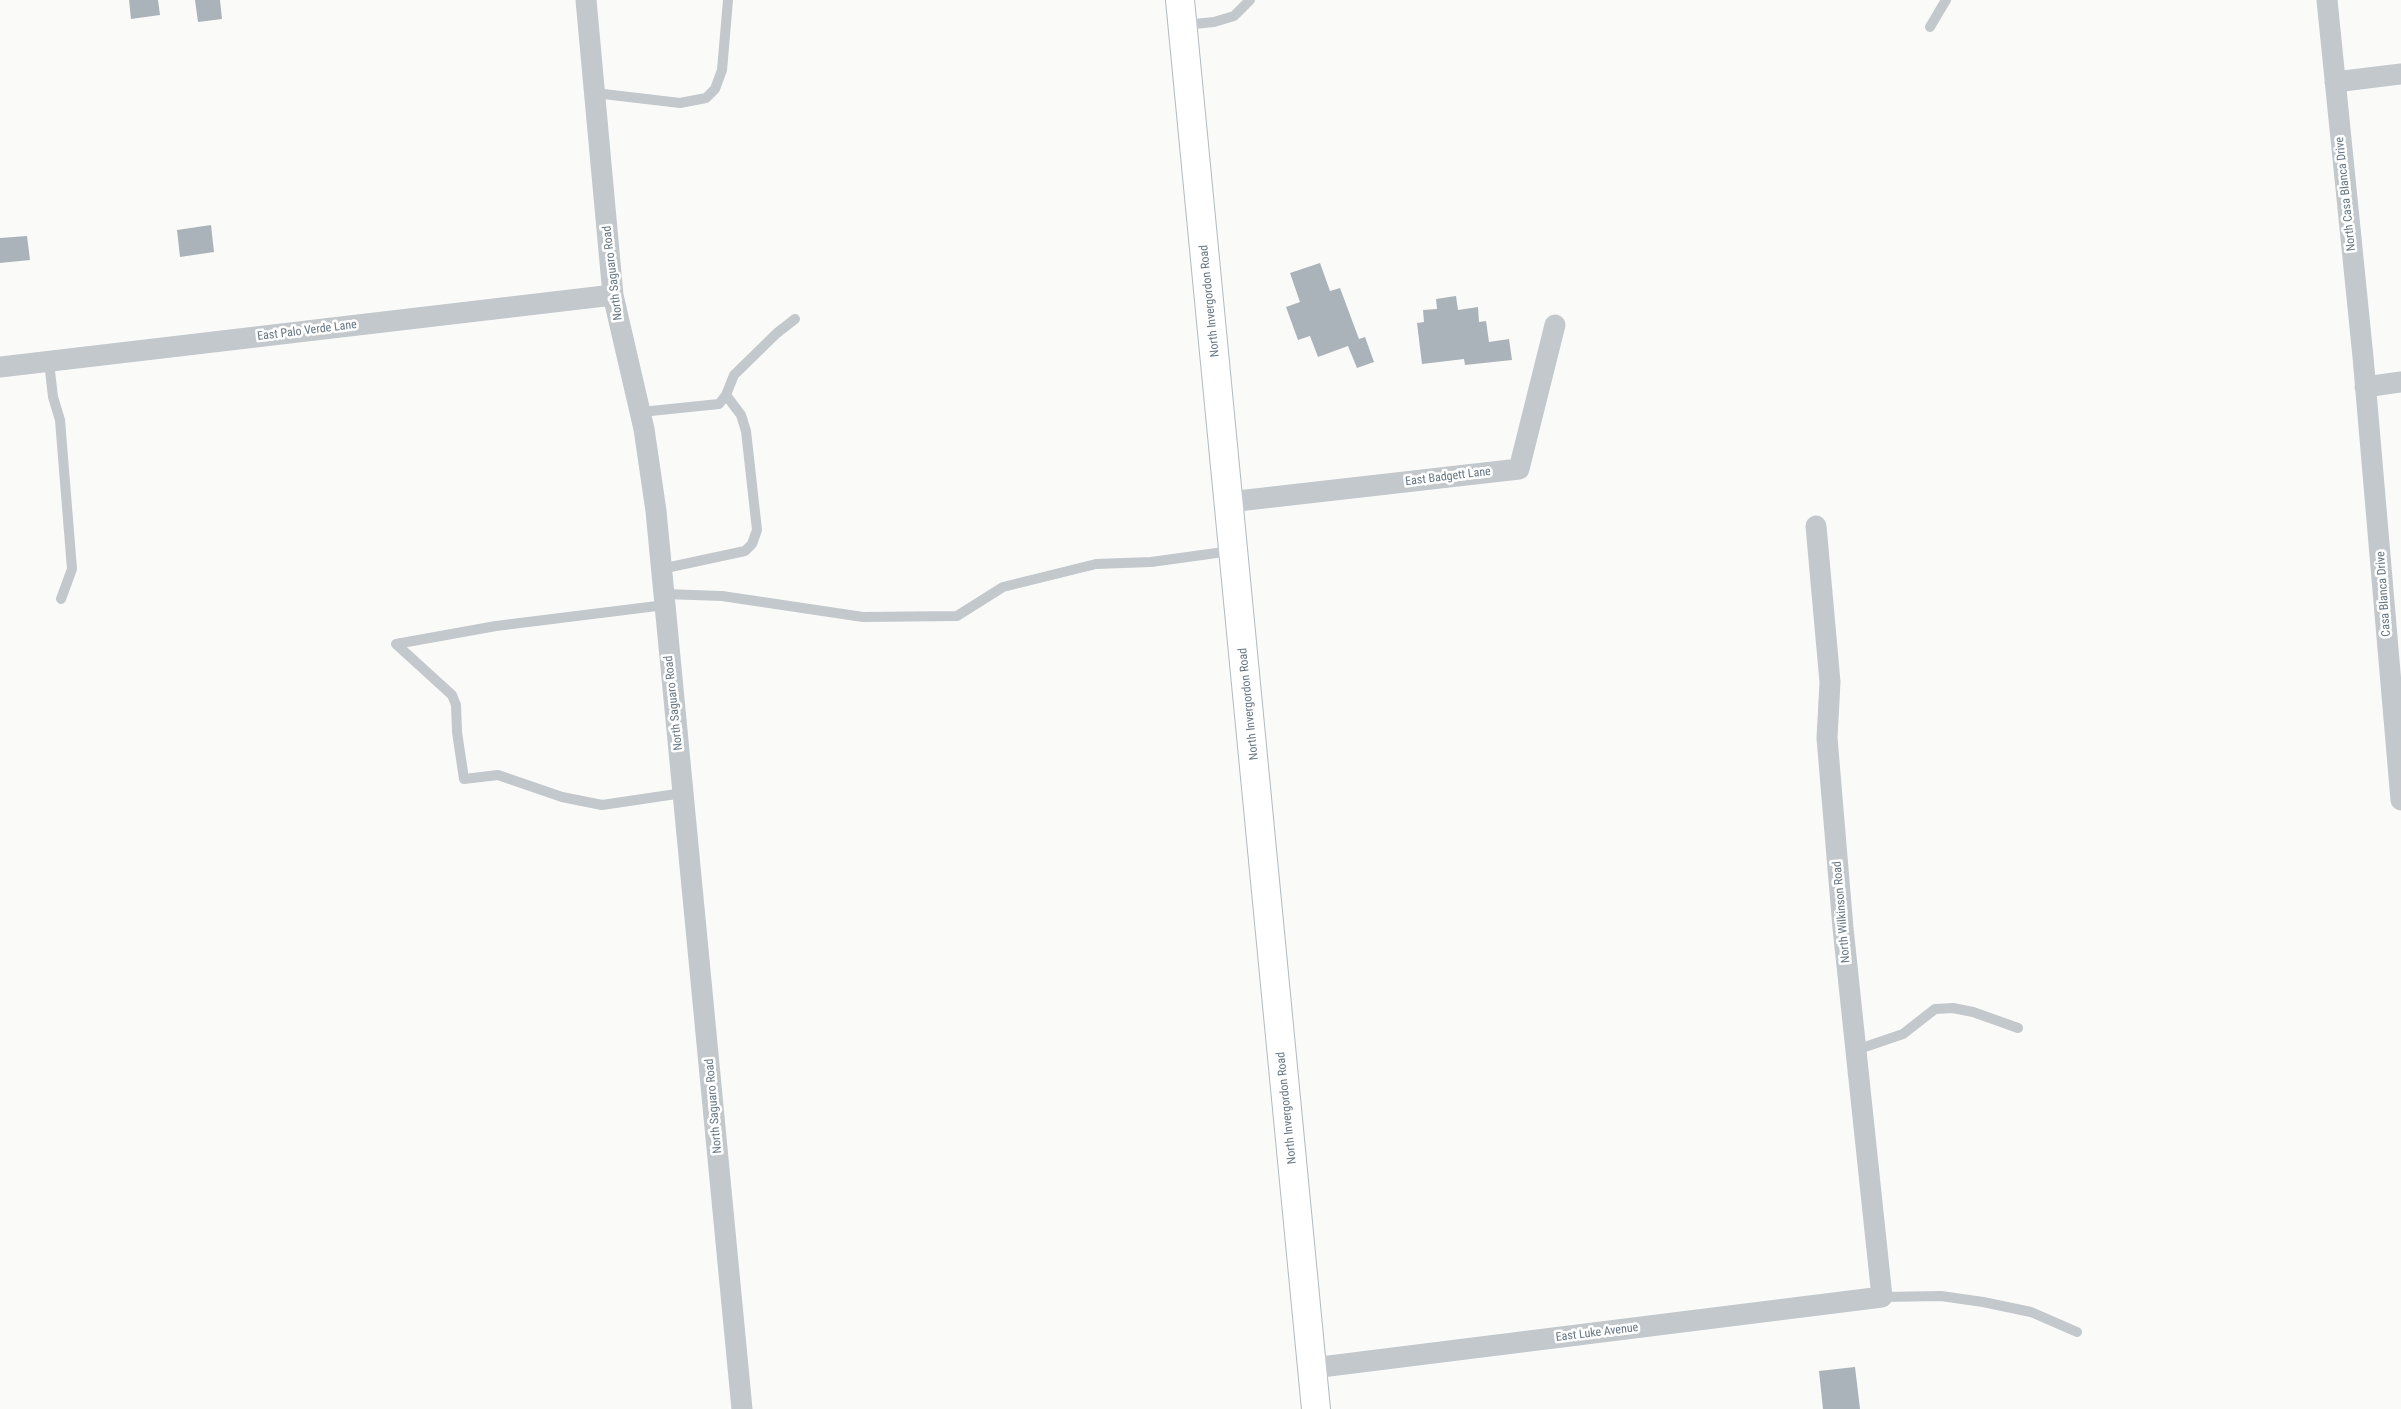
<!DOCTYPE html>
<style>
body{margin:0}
canvas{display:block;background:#fafaf8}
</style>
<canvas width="2401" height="1409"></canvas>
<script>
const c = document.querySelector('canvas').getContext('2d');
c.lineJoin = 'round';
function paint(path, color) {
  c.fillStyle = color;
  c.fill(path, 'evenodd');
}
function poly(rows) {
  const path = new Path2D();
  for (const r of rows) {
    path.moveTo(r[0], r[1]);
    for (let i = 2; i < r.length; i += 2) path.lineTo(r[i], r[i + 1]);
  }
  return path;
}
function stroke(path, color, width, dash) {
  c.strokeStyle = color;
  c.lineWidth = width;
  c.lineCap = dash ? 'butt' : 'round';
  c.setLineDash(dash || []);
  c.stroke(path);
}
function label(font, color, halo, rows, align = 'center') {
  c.font = font + ' "Roboto Condensed",sans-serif';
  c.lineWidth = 5;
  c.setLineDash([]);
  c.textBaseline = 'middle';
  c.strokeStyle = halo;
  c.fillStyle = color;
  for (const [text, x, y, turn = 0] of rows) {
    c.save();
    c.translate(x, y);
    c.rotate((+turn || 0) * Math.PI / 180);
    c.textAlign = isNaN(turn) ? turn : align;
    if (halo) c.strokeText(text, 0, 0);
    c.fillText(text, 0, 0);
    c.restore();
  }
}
const building = poly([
 [129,0,158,0,160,15,131,19],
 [195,0,220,0,222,19,198,22],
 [211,225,214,252,180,257,177,230],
 [27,236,30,260,0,263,0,238],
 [1320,263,1330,291,1340,288,1359,339,1365,337,1374,362,1357,368,1348,346,1318,357,1310,336,1298,340,1286,307,1300,302,1290,273],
 [1456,296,1458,310,1478,307,1479,322,1486,321,1489,342,1509,339,1512,360,1465,365,1464,359,1422,364,1417,323,1424,322,1423,310,1437,309,1436,299],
 [1855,1367,1860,1409,1823,1409,1819,1371]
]);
const lane = poly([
 [1184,25,1214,22,1234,16,1250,0],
 [1930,27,1946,0],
 [595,93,680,103,706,98,715,89,722,70,728,0],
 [49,362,53,397,60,420,72,569,61,599],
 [641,412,719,404,726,395,734,375,777,333,795,319],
 [661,569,745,551,752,544,757,530,746,431,741,415,726,395],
 [664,594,722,596,863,617,957,616,1003,587,1096,564,1151,562,1231,551],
 [665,605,496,626,396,644,452,695,456,705,457,732,464,779,498,775,562,797,602,805,683,793],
 [1856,1050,1903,1034,1935,1009,1953,1008,1973,1012,2018,1028],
 [1882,1297,1941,1296,1983,1302,2031,1312,2077,1332]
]);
const street = poly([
 [586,0,613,295,644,429,656,511,742,1409],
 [2327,0,2363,357,2401,800],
 [2335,82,2401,74],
 [0,367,613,295],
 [2365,387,2401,382],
 [1229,502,1519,469,1555,325],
 [1313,1368,1882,1297,1843,928,1827,738,1830,682,1816,526]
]);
const secondary = poly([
 [1180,0,1316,1409]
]);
const streetNames = [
 ["North Casa Blanca Drive",2346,194,-96],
 ["North Saguaro Road",613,273,-97],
 ["North Invergordon Road",1210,301,-96],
 ["East Palo Verde Lane",307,331,-7],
 ["East Badgett Lane",1448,477,-7],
 ["Casa Blanca Drive",2384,594,-94],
 ["North Saguaro Road",674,703,-96],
 ["North Invergordon Road",1249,704,-96],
 ["North Wilkinson Road",1842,912,-95],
 ["North Saguaro Road",714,1106,-95],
 ["North Invergordon Road",1287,1108,-96],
 ["East Luke Avenue",1597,1333,-7]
];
paint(building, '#aab3b9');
stroke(secondary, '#b3babf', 30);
stroke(lane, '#c3c8cc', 10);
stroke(street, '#c3c8cc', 21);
stroke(secondary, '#fff', 28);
label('12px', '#657683', '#fff', streetNames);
</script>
